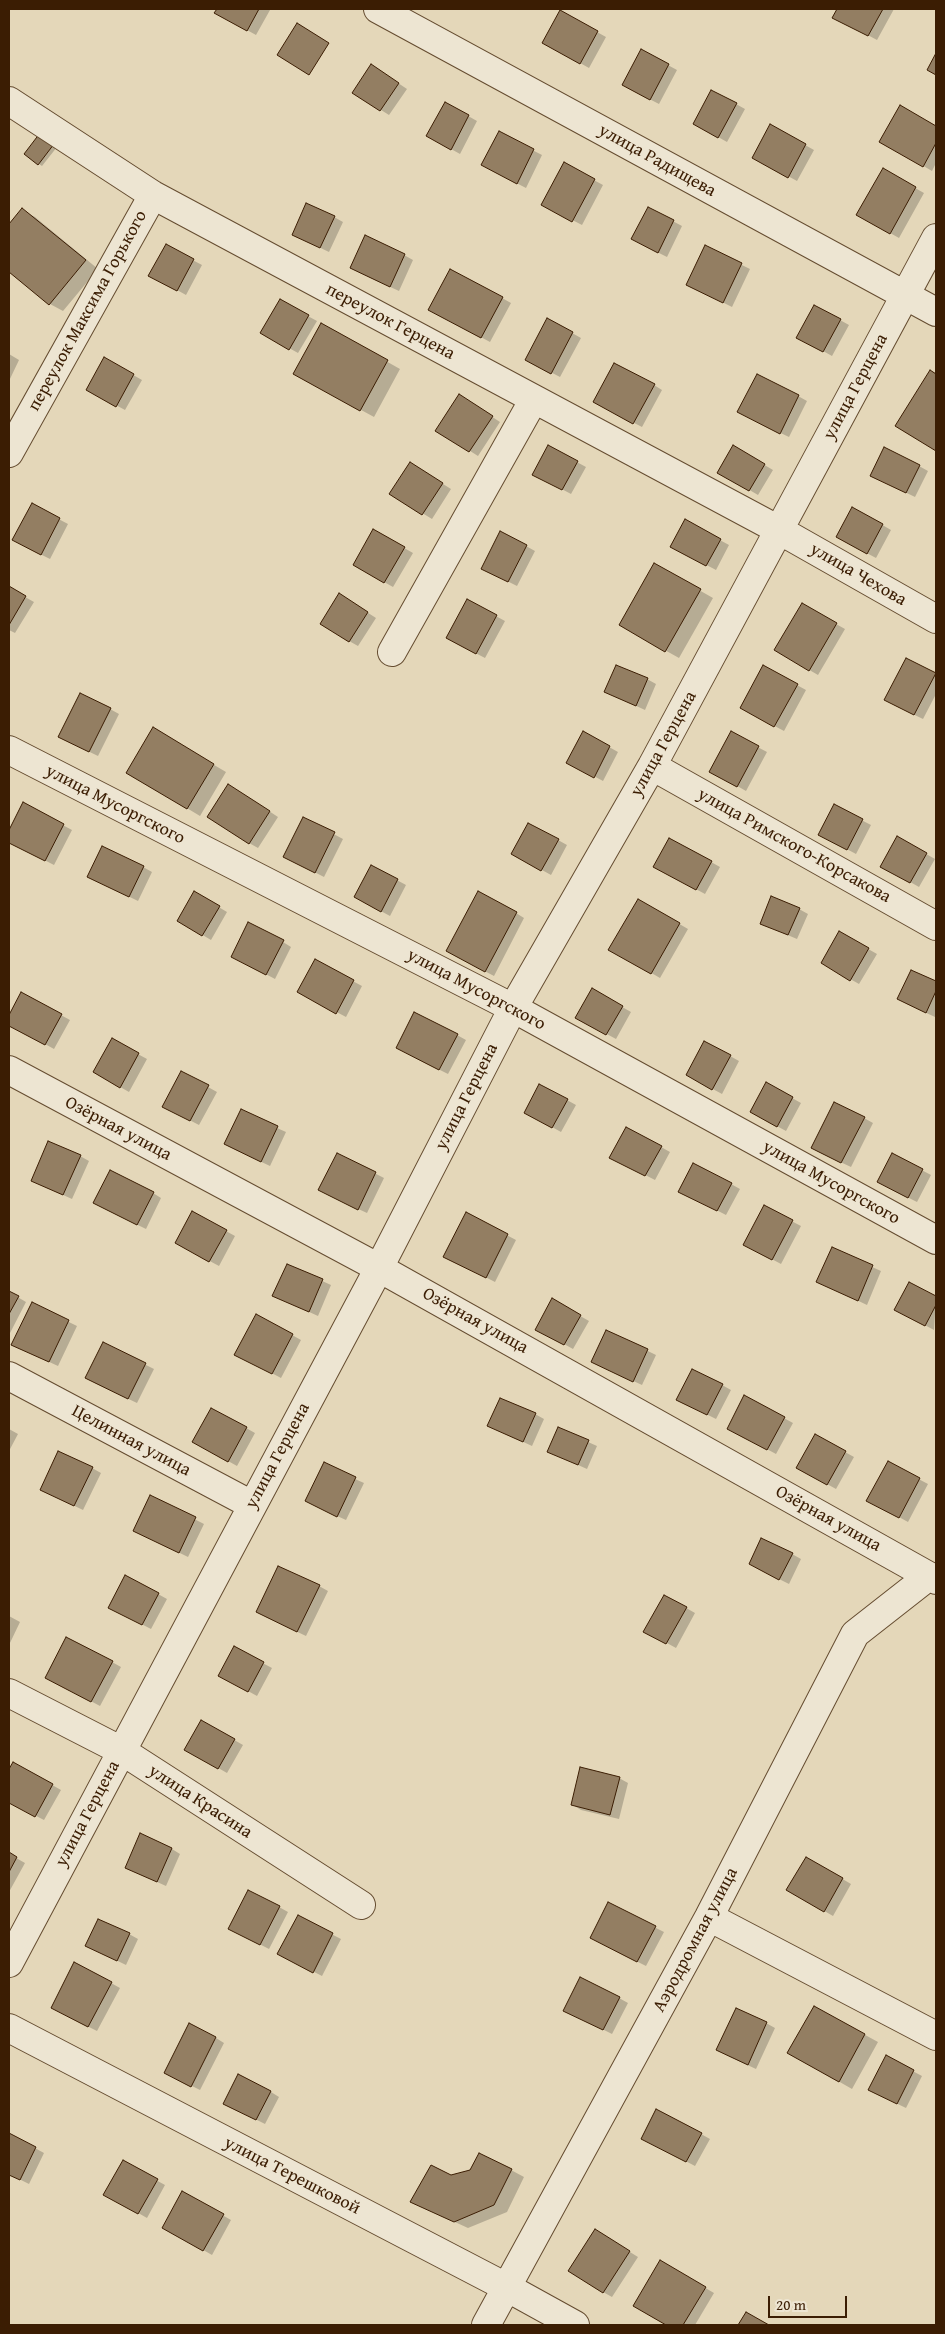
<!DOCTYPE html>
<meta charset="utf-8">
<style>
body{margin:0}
#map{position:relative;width:945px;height:2334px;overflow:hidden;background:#e4d7b9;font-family:"Gentium Book Plus",serif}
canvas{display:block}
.frame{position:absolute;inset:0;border:10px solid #3b1d03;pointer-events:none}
.scale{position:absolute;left:768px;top:2296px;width:79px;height:22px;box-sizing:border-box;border:2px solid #3b1d03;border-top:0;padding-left:6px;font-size:15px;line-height:18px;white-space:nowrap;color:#3b1d03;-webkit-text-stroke:4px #ede5d2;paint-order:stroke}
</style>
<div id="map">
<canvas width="945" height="2334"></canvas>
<div class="frame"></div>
<div class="scale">20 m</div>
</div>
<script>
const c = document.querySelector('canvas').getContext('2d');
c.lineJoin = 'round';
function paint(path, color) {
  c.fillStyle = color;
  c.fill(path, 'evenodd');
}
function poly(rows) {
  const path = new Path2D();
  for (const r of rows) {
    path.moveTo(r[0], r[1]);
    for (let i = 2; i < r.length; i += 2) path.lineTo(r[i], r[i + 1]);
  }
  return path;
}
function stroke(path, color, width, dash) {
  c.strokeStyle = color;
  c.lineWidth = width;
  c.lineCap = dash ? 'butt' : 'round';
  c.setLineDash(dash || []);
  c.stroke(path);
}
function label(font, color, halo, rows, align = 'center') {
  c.font = font + ' "Gentium Book Plus",serif';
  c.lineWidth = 4;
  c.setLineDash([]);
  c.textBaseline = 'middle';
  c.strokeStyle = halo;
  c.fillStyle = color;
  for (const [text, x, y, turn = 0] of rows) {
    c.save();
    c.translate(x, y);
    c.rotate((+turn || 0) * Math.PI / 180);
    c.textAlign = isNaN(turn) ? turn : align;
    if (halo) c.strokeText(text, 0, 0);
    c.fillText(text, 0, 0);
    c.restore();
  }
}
const shadow = poly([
 [218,9,267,9,270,10,256,35,216,13],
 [838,9,894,9,877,40,834,17],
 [561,12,606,37,589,68,544,43],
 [642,51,677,70,659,104,632,90],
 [380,71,407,89,389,115,354,93],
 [445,103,477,121,460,154,428,136],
 [736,104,745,109,727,142,695,124],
 [901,107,936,127,936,163,932,171,881,141],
 [771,126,814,150,797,181,753,157],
 [499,133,542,155,526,188,491,170],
 [44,137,57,147,42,166,39,164],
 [564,164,603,185,582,225,551,209],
 [883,170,924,193,899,238,858,215],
 [648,208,682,226,667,257,641,244],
 [22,210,35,217,98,269,63,311,50,304,9,270,9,226],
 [334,217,343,222,329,252,302,239],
 [166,246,202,265,186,295,150,275],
 [705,247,750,269,732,307,696,289],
 [404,255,413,260,399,291,360,273],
 [502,298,511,303,490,342,438,314],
 [280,301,317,321,298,353,262,333],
 [840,320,849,325,832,356,798,337],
 [322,325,400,369,374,417,308,381],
 [572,333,581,338,560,377,535,364],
 [9,354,19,360,9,381],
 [105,359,142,380,125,410,88,390],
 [931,372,936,375,936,450,897,425],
 [654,385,662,390,642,427,603,407],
 [798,396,807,401,789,437,747,417],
 [468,401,500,422,478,456,437,430],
 [549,447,586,467,571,494,543,479],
 [734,447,773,470,758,495,719,472],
 [919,466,928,471,915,497,880,480],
 [419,469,451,489,432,519,391,494],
 [32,505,68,524,50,559,22,545],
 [853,508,891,530,876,558,846,542],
 [685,521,729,545,716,570,680,551],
 [374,531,413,553,393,587,354,565],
 [526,546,535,551,517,586,491,573],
 [655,565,713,598,679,658,620,625],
 [9,588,34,602,15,633,9,630],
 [348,600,376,618,358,646,349,641],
 [468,601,505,621,485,658,456,643],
 [802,605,845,629,818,675,775,650],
 [906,660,936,675,936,694,923,719,894,705],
 [764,667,806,690,784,731,741,708],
 [647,679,656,684,645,710,606,692],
 [110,709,119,714,98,756,69,742],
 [153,729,226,772,200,816,127,772],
 [584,733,618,752,603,781,568,762],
 [731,733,767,752,746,791,711,771],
 [237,790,278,817,258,848,249,843],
 [23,804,72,830,54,865,9,842,9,832],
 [834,806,871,825,856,854,828,839],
 [303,818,343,839,324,877,293,861],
 [898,838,935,859,919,887,882,866],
 [558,840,567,845,551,875,513,854],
 [711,862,720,867,705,894,655,867],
 [371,866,406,885,390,916,364,902],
 [143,867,152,872,138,901,97,881],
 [195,893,227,912,211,940,179,921],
 [638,900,688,929,660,978,610,949],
 [799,909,808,914,797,939,771,928],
 [516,913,524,918,494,976,456,956],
 [840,933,877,954,859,984,822,963],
 [283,942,291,947,275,979,241,961],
 [315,961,362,986,346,1017,299,992],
 [912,971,936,983,935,1017,907,1004],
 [592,990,631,1012,616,1039,577,1018],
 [22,994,70,1020,54,1049,9,1024,9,1018],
 [457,1035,466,1040,448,1074,406,1053],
 [112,1040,147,1059,129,1092,94,1072],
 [730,1056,739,1061,722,1094,687,1075],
 [540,1085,576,1105,561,1132,525,1112],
 [208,1087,217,1092,199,1125,172,1111],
 [792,1098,801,1103,786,1131,751,1112],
 [864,1118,873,1123,851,1167,821,1153],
 [277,1128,286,1132,270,1166,234,1149],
 [661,1147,670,1152,655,1180,620,1162],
 [337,1154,384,1178,367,1213,328,1195],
 [893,1155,931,1175,917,1202,887,1187],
 [80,1156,89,1161,72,1199,41,1185],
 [731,1184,740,1189,726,1215,689,1196],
 [153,1193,161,1198,146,1229,103,1208],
 [764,1207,801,1226,781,1264,753,1249],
 [193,1213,235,1236,219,1266,176,1243],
 [467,1214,516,1240,495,1282,454,1261],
 [832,1249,881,1271,867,1305,825,1285],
 [287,1265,331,1285,318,1316,274,1296],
 [909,1284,936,1298,934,1330,904,1314],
 [9,1292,26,1302,9,1335],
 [552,1300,589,1321,573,1349,537,1329],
 [32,1304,77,1326,58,1366,21,1349],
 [607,1331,656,1355,642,1385,601,1366],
 [292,1335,301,1340,281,1378,245,1359],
 [104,1344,154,1369,137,1403,95,1383],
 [722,1385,731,1390,716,1419,686,1404],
 [745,1397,793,1423,776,1454,737,1433],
 [212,1409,255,1433,237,1466,194,1442],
 [535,1414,544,1419,532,1446,489,1426],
 [9,1429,18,1434,9,1451],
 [559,1429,597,1446,587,1469,558,1456],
 [816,1436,854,1457,836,1489,798,1468],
 [888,1463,928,1484,908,1522,868,1500],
 [92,1468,101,1473,83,1510,50,1494],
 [355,1479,364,1483,346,1520,315,1506],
 [151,1497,204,1524,188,1557,143,1535],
 [792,1554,801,1559,789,1584,759,1569],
 [319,1586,328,1591,306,1636,266,1617],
 [158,1594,167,1599,151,1629,118,1612],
 [665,1596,695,1613,676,1648,645,1631],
 [9,1616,20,1622,9,1645],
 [234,1648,272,1668,257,1696,228,1680],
 [112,1662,121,1667,100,1706,55,1682],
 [201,1721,243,1745,227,1773,185,1749],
 [13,1763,61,1790,44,1820,9,1802,9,1772],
 [619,1778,628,1783,619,1819,581,1810,573,1805],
 [172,1849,180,1854,166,1886,135,1872],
 [9,1854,25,1863,9,1892],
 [807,1858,851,1884,833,1916,788,1890],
 [608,1904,664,1932,646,1966,600,1943],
 [279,1907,288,1912,269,1949,238,1933],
 [298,1917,341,1939,322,1976,287,1958],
 [129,1934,138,1939,126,1965,87,1946],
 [111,1983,120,1988,97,2031,61,2013],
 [619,1998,628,2003,612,2034,574,2015],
 [814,2007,878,2042,852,2089,789,2053],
 [766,2023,775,2028,756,2069,726,2055],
 [216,2038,224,2043,200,2090,174,2077],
 [886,2057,922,2076,906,2108,879,2095],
 [271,2092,279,2097,265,2124,233,2108],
 [9,2134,44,2153,29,2184,9,2174],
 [701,2134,710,2139,695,2166,651,2143],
 [123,2162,165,2185,147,2218,105,2194],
 [511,2170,524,2177,507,2212,468,2228,411,2202,451,2177],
 [183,2193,231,2220,212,2255,163,2227],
 [604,2236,638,2257,612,2297,603,2292],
 [661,2262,714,2293,695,2325,669,2325,635,2305]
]);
const building = poly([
 [217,9,259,9,247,31,214,13,217,9],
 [837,9,883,9,868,36,832,18,837,9],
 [560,10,598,31,580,64,542,43,560,10],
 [297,23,329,43,309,75,277,55,297,23],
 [641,49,669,64,650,100,622,85,641,49],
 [936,53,936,75,927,70,936,53],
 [371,64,399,83,380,111,352,93,371,64],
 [711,90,737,103,718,138,693,124,711,90],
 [445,102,469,115,451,150,426,136,445,102],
 [900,105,936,126,936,143,923,167,879,142,900,105],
 [770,124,806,144,788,178,752,158,770,124],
 [499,131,534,149,517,184,481,165,499,131],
 [40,133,54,144,38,165,24,154,40,133],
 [564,162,595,179,572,222,541,205,564,162],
 [883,168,916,187,890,234,856,215,883,168],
 [306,203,335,216,320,248,292,235,306,203],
 [648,207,674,220,658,253,631,239,648,207],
 [22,208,86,260,49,305,9,272,9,224,22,208],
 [365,235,405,254,390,287,350,268,365,235],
 [166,244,194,259,177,291,148,276,166,244],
 [705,245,742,263,723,303,686,285,705,245],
 [450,269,503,297,481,338,428,310,450,269],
 [280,299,309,315,289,350,260,333,280,299],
 [814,305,841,319,823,352,796,338,814,305],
 [547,318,573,332,551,374,525,360,547,318],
 [321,323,388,360,360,411,293,374,321,323],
 [104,357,134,374,116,407,86,390,104,357],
 [614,363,655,384,633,424,593,402,614,363],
 [930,370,936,374,936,451,895,426,930,370],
 [757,374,799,395,780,434,737,412,757,374],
 [459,394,493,416,469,452,435,431,459,394],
 [548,445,578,461,562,490,532,475,548,445],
 [733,445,765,464,749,491,717,473,733,445],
 [884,447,920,465,906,493,870,476,884,447],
 [410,462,443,483,422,515,389,494,410,462],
 [32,503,60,518,41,555,12,540,32,503],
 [852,507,883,524,867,554,836,537,852,507],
 [685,519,721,539,706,566,670,547,685,519],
 [373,529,405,547,384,583,353,565,373,529],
 [500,531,527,545,508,582,481,569,500,531],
 [654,563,701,589,665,652,619,625,654,563],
 [9,586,26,596,9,625,9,586],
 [339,593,368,612,349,642,320,624,339,593],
 [467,599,497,615,476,654,446,638,467,599],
 [802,603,837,623,809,671,774,650,802,603],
 [906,658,936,673,914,715,884,700,906,658],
 [616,665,648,678,636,706,604,692,616,665],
 [763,665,798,684,774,727,740,708,763,665],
 [80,693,111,708,89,752,58,737,80,693],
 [153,727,214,764,187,809,126,773,153,727],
 [583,731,610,746,594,778,566,763,583,731],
 [731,731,759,746,737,787,709,772,731,731],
 [228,784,270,811,249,844,207,817,228,784],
 [23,802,64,824,45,861,9,843,9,830,23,802],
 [834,804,863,819,847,850,818,835,834,804],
 [303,817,335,832,315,873,283,857,303,817],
 [528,823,559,839,541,871,511,854,528,823],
 [897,836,927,853,910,883,880,867,897,836],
 [669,838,712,861,696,890,653,867,669,838],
 [102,846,144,866,129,897,87,877,102,846],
 [371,865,398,879,381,912,354,897,371,865],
 [194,891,220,906,202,936,177,921,194,891],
 [478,891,517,912,485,972,446,951,478,891],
 [771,896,800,908,788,935,760,924,771,896],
 [638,899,680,923,651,974,608,950,638,899],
 [248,922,284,940,266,975,231,957,248,922],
 [839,931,869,948,850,981,821,963,839,931],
 [315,959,354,980,336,1014,297,992,315,959],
 [911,970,936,981,936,991,926,1013,897,999,911,970],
 [592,988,623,1006,606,1035,575,1018,592,988],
 [21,992,62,1014,45,1045,9,1026,9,1015,21,992],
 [414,1012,458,1034,439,1070,396,1048,414,1012],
 [112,1038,139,1053,120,1088,93,1072,112,1038],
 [704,1041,731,1055,712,1090,686,1075,704,1041],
 [181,1071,209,1085,190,1121,162,1107,181,1071],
 [766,1082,793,1097,777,1127,750,1112,766,1082],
 [539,1084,568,1099,552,1128,524,1113,539,1084],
 [834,1102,865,1117,841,1163,811,1148,834,1102],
 [241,1109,278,1126,261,1162,224,1144,241,1109],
 [626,1127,662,1146,645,1176,609,1158,626,1127],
 [48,1141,81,1155,63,1195,31,1181,48,1141],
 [337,1153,376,1172,358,1210,318,1190,337,1153],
 [892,1153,923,1169,908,1198,877,1182,892,1153],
 [693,1163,732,1183,717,1211,678,1192,693,1163],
 [110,1170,154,1192,137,1225,93,1203,110,1170],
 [764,1205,793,1220,772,1260,743,1245,764,1205],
 [192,1211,227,1230,209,1262,175,1243,192,1211],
 [466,1212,508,1234,486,1278,443,1257,466,1212],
 [832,1247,873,1265,858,1301,816,1282,832,1247],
 [287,1264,323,1279,309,1312,272,1296,287,1264],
 [909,1282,936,1296,936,1305,925,1326,894,1310,909,1282],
 [9,1291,19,1296,9,1314,9,1291],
 [552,1298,581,1315,564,1345,535,1330,552,1298],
 [32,1302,69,1320,49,1362,11,1345,32,1302],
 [256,1314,293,1334,272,1374,234,1355,256,1314],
 [606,1330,648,1349,633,1382,591,1362,606,1330],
 [103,1342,146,1363,128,1399,85,1378,103,1342],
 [692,1369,723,1384,707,1415,676,1400,692,1369],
 [744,1395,785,1417,767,1450,727,1429,744,1395],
 [500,1398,536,1413,523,1442,487,1426,500,1398],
 [211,1408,247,1427,228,1462,192,1442,211,1408],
 [558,1427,589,1440,578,1465,547,1452,558,1427],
 [815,1434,846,1451,827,1485,796,1468,815,1434],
 [58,1451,93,1467,74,1506,40,1490,58,1451],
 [888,1461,920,1478,899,1518,866,1501,888,1461],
 [324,1462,356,1477,337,1517,305,1501,324,1462],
 [150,1495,196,1517,179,1553,133,1531,150,1495],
 [761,1538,793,1553,779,1580,749,1564,761,1538],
 [278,1566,320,1585,297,1632,256,1612,278,1566],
 [125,1575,159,1593,142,1625,108,1608,125,1575],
 [664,1595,687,1607,666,1644,643,1632,664,1595],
 [66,1637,113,1661,91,1702,45,1678,66,1637],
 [234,1646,264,1662,248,1692,218,1676,234,1646],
 [201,1720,235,1739,218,1769,184,1750,201,1720],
 [13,1762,53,1784,35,1817,9,1803,9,1769,13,1762],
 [580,1767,620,1777,610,1815,571,1805,580,1767],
 [140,1833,172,1848,157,1882,125,1868,140,1833],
 [9,1852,17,1857,9,1872,9,1852],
 [806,1857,843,1878,824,1912,786,1890,806,1857],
 [248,1890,280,1906,260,1945,228,1929,248,1890],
 [608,1902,656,1926,637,1962,590,1938,608,1902],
 [298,1915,333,1933,313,1973,277,1954,298,1915],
 [98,1919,130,1933,117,1961,85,1946,98,1919],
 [74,1962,112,1982,88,2027,51,2008,74,1962],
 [580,1977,620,1997,603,2030,563,2011,580,1977],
 [814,2006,865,2034,839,2082,787,2053,814,2006],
 [736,2008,767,2022,748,2065,716,2050,736,2008],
 [189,2023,216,2037,191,2087,164,2073,189,2023],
 [886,2055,914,2070,897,2104,868,2090,886,2055],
 [238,2074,271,2091,256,2120,223,2104,238,2074],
 [656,2109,702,2133,686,2162,641,2139,656,2109],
 [9,2133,36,2147,20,2180,9,2175,9,2133],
 [479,2153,512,2169,494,2205,454,2222,410,2202,431,2165,451,2175,470,2170,479,2153],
 [123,2160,158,2179,138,2214,103,2195,123,2160],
 [182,2191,224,2214,203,2251,162,2228,182,2191],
 [595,2229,630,2251,603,2293,568,2271,595,2229],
 [660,2260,706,2287,683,2325,666,2325,633,2306,660,2260],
 [746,2312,769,2325,738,2325,746,2312]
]);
const minor = poly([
 [378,9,936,312],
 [9,101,153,195,779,530,936,619],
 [9,453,153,195],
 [392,652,534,399],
 [9,750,513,1008,936,1240],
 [652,766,936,926],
 [9,1070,379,1268,936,1580],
 [9,1376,252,1505],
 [9,1693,122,1751,361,1905],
 [709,1917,936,2036],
 [9,1963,379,1268,513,1008,652,766,936,238],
 [9,2028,508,2288,575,2325],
 [486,2325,709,1917,855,1634,929,1576]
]);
const streetNames = [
 ["улица Радищева",657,161,29],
 ["переулок Максима Горького",88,311,-61],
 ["переулок Герцена",390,322,28],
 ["улица Герцена",856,387,-62],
 ["улица Чехова",858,575,30],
 ["улица Герцена",664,744,-61],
 ["улица Мусоргского",115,805,27],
 ["улица Римского-Корсакова",794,846,29],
 ["улица Мусоргского",476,990,28],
 ["улица Герцена",467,1097,-63],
 ["Озёрная улица",118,1129,28],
 ["улица Мусоргского",831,1183,29],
 ["Озёрная улица",475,1321,29],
 ["Целинная улица",131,1441,28],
 ["улица Герцена",278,1456,-62],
 ["Озёрная улица",828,1519,29],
 ["улица Красина",200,1802,33],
 ["улица Герцена",88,1814,-62],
 ["Аэродромная улица",696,1940,-62],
 ["улица Терешковой",292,2176,27]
];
paint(shadow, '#0003');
paint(building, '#937e62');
stroke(building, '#3b1d03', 1);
stroke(minor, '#654c30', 30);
stroke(minor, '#ede5d2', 28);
label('18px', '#3b1d03', '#ede5d2', streetNames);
</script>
